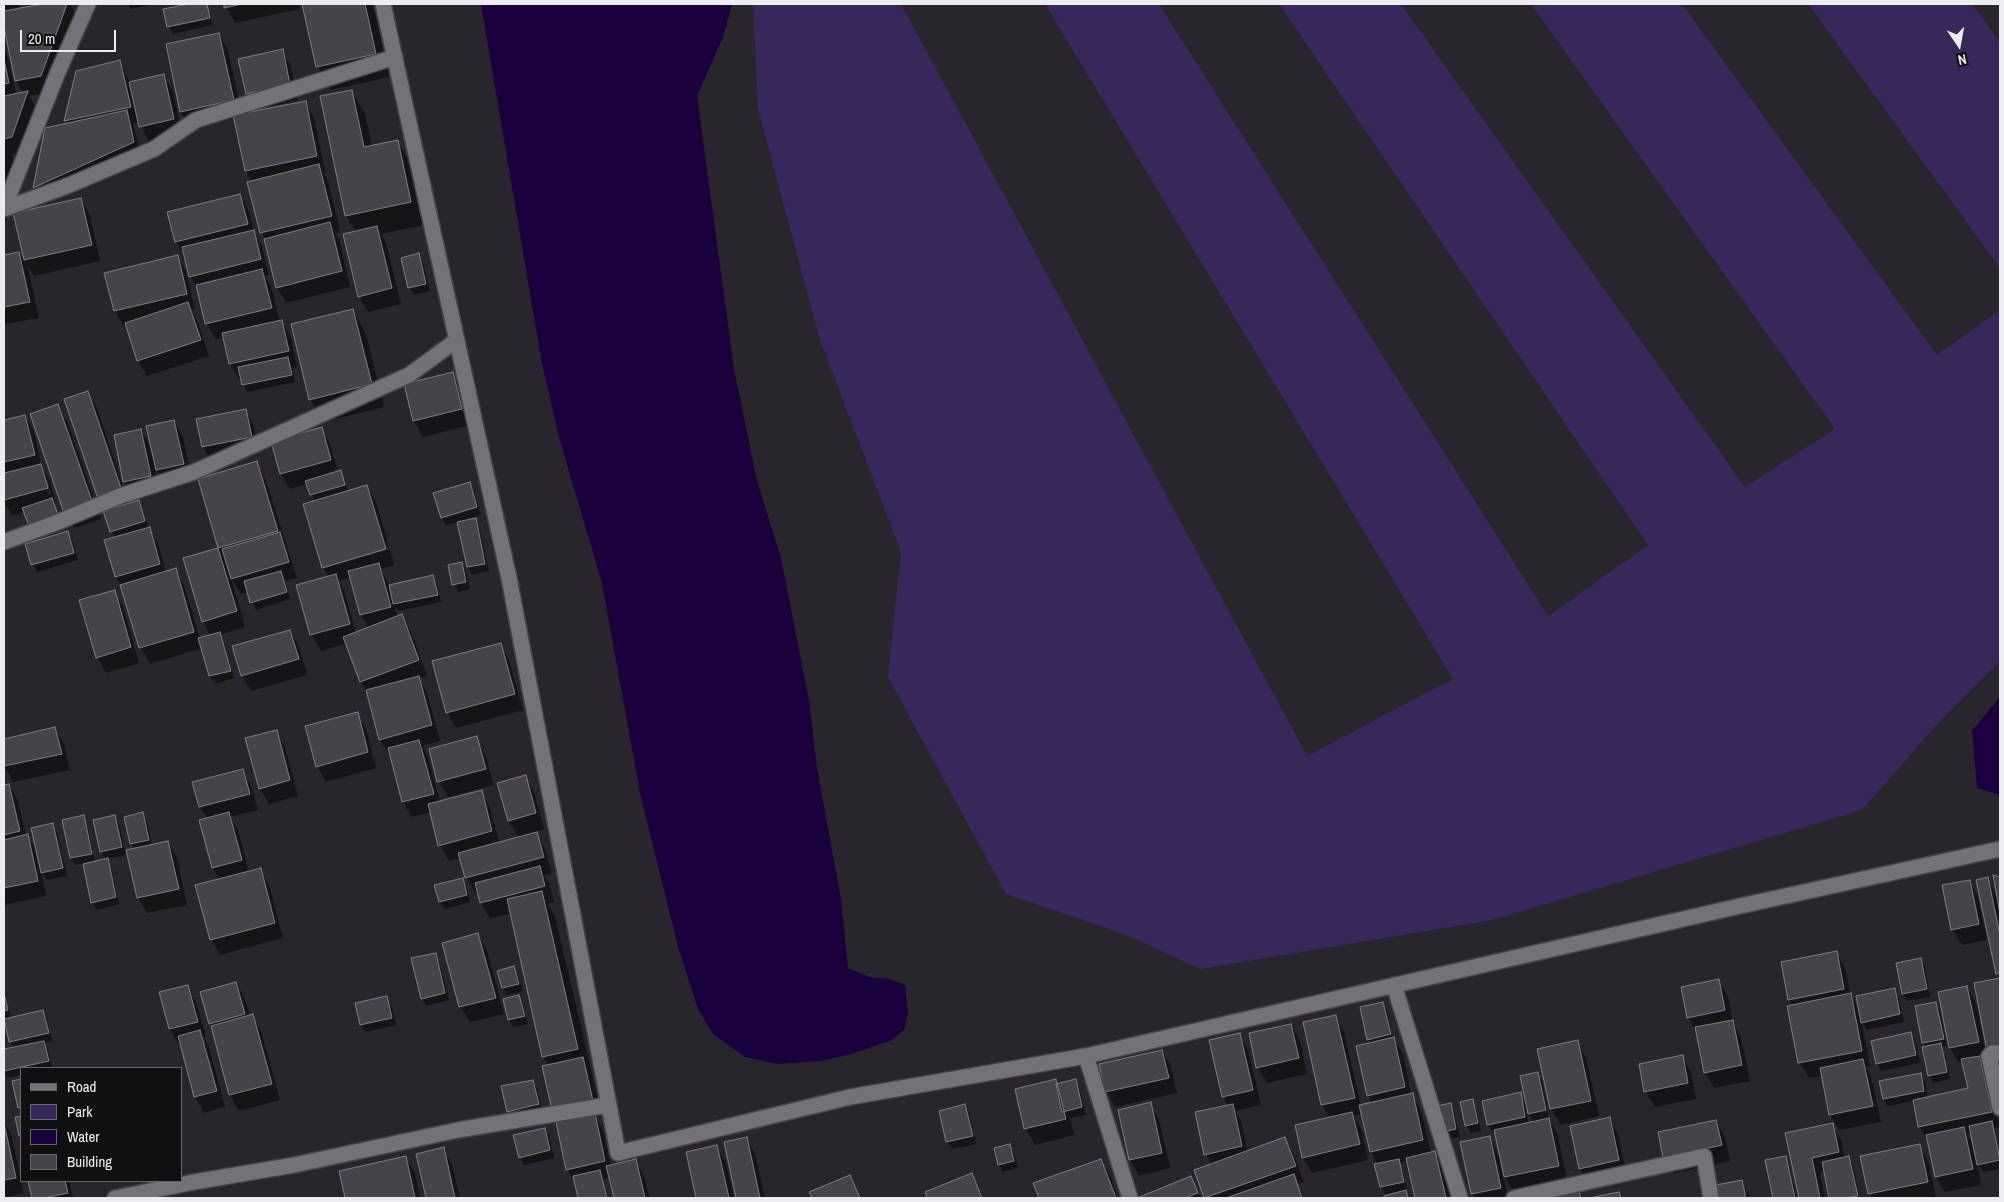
<!DOCTYPE html>
<style>
body{margin:0}
#map{position:relative;width:2004px;height:1202px;overflow:hidden;background:#28262c;font-family:"Archivo Narrow",sans-serif}
canvas{display:block}
.frame{position:absolute;inset:0;border:5px solid #edecf0;pointer-events:none}
.legend{position:absolute;left:20px;top:1067px;width:162px;height:115px;box-sizing:border-box;background:#101012;border:1px solid #68686b;margin:0;padding:6px 9px;list-style:none;font-size:15px;color:#edecf0}
.legend li{display:flex;align-items:center;gap:10px;height:25px}
.legend b{width:25px;border:1px solid #68686b}
.north{position:absolute;left:1934px;top:20px;width:50px;height:50px;-webkit-text-stroke:4px #101012;paint-order:stroke;rotate:168deg;font-size:14px;font-weight:700;line-height:20px;text-align:center;color:#edecf0}
.north::after{content:'';display:block;margin:auto;width:18px;height:22px;background:#edecf0;clip-path:polygon(50% 0,100% 100%,50% 72%,0 100%)}
.scale{position:absolute;left:20px;top:30px;width:96px;height:22px;box-sizing:border-box;border:2px solid #edecf0;border-top:0;padding-left:6px;font-size:15px;line-height:18px;white-space:nowrap;color:#edecf0;-webkit-text-stroke:4px #101012;paint-order:stroke}
</style>
<div id="map">
<canvas width="2004" height="1202"></canvas>
<div class="frame"></div>
<ul class="legend">
<li><b style="height:6px;background:#737279"></b>Road</li>
<li><b style="height:14px;background:#37275a"></b>Park</li>
<li><b style="height:14px;background:#1a003c"></b>Water</li>
<li><b style="height:14px;background:#46444b"></b>Building</li>
</ul>
<div class="north">N</div>
<div class="scale">20 m</div>
</div>
<script>
const c = document.querySelector('canvas').getContext('2d');
c.lineJoin = 'round';
function paint(path, color) {
  c.fillStyle = color;
  c.fill(path, 'evenodd');
}
function poly(rows) {
  const path = new Path2D();
  for (const r of rows) {
    path.moveTo(r[0], r[1]);
    for (let i = 2; i < r.length; i += 2) path.lineTo(r[i], r[i + 1]);
  }
  return path;
}
function stroke(path, color, width, dash) {
  c.strokeStyle = color;
  c.lineWidth = width;
  c.lineCap = dash ? 'butt' : 'round';
  c.setLineDash(dash || []);
  c.stroke(path);
}
const green = poly([
 [753,4,901,4,1307,756,1453,679,1045,4,1159,4,1548,616,1648,545,1279,4,1401,4,1745,487,1835,429,1531,4,1682,4,1937,355,2000,310,2000,661,1941,720,1862,810,1492,920,1201,969,1119,932,1006,894,888,677,901,552,820,340,758,109],
 [1808,4,1972,4,2000,42,2000,268]
]);
const water = poly([
 [481,4,732,4,723,37,697,96,734,369,757,481,781,558,809,701,817,768,841,899,848,968,872,978,886,978,905,985,908,1014,904,1030,890,1041,851,1054,822,1061,777,1064,745,1057,713,1034,698,1009,679,950,640,793,602,583,560,441,542,364],
 [2000,697,2000,795,1977,788,1972,731]
]);
const shadow = poly([
 [4,4,18,4,19,9,39,6,38,4,70,4,77,16,50,92,29,96,36,107,21,152,11,154,20,169,4,225,4,50,8,58,16,94,23,93,16,81,4,21],
 [128,4,155,4,131,9],
 [195,4,206,4,213,25,173,34,168,26,165,10],
 [225,4,299,4,300,9,235,23],
 [303,4,373,4,389,77,331,90,317,66],
 [219,34,228,50,242,115,258,112,247,94,282,51,291,67,298,100,260,109,261,111,305,102,314,118,325,171,323,172,328,181,340,232,335,233,339,239,350,287,286,303,277,287,266,240,262,233,249,183,252,182,246,171,235,118,191,128,181,112,167,45],
 [120,62,130,83,164,76,173,91,182,135,149,142,139,122,133,124,142,158,43,203,34,188,46,129,68,124,66,121],
 [352,91,365,114,372,146,397,141,411,164,424,225,381,234,386,243,401,304,368,312,359,296,356,232,346,216],
 [240,195,249,211,255,234,262,247,269,275,265,276,271,286,280,322,282,322,291,338,297,367,292,368,295,382,247,392,242,379,239,379,230,363,224,337,216,340,207,324,199,292,190,276,185,257,176,241],
 [80,199,90,215,100,261,34,276,27,265,39,318,4,324,4,256,19,253,26,264,14,214],
 [418,255,423,262,430,291,414,295,410,288,402,259],
 [177,256,186,272,195,309,191,310,197,320,209,356,147,376,138,360,127,326,124,326,115,311,106,273],
 [353,310,366,334,384,407,324,422,310,399],
 [452,373,461,389,470,425,423,437,414,421,405,385],
 [88,393,97,408,129,504,138,501,149,528,158,544,166,572,175,569,184,585,200,639,211,636,203,621,184,559,219,549,199,479,256,463,265,478,297,578,285,581,290,599,256,610,248,592,241,594,231,578,245,627,220,635,224,641,234,678,215,684,210,676,202,648,150,664,141,648,122,587,116,577,115,538,111,531,107,511,98,496,66,400],
 [58,406,67,421,101,519,74,528,65,513],
 [245,411,254,426,260,452,212,463,203,447,197,420],
 [4,412,6,420,25,416,34,432,42,468,50,481,56,504,54,505,61,523,25,512,12,516,4,501],
 [45,480,47,480,51,494,48,495],
 [174,421,183,437,192,480,166,485,154,466,160,492,133,498,124,482,115,436,141,431,152,450],
 [321,429,330,444,338,472,340,472,344,479,348,492,367,486,376,502,389,547,325,566,325,568,390,549,394,565,381,569,389,586,433,577,437,584,441,602,399,611,395,607,398,617,402,616,411,632,427,675,419,679,427,693,440,741,422,746,428,757,440,802,481,792,490,807,499,843,519,838,509,821,525,776,534,792,544,829,535,832,545,849,552,873,544,875,549,883,554,902,548,904,555,916,592,1074,601,1116,596,1117,603,1130,611,1166,635,1161,644,1176,650,1198,615,1198,610,1177,603,1179,608,1198,580,1198,577,1185,567,1169,560,1122,553,1109,549,1066,543,1057,512,913,490,919,481,903,479,893,476,894,467,878,461,858,449,861,440,845,431,812,412,817,403,802,391,755,389,755,380,739,368,695,361,681,347,643,321,651,312,635,298,586,329,577,323,567,315,502,308,484,290,489,281,474],
 [351,577,361,615,369,628,356,633,344,591,338,581],
 [469,484,474,491,481,515,467,519,467,521,475,519,479,527,489,571,472,575,468,567,458,522,446,525,442,518],
 [68,533,72,540,78,560,37,572,33,564],
 [462,564,466,571,470,589,458,592,454,584],
 [114,591,123,607,139,663,106,673,97,657],
 [290,631,299,647,307,675,251,691,242,675],
 [500,645,509,660,523,710,456,728,447,712],
 [357,714,366,729,376,768,326,782,317,766],
 [55,729,64,744,70,770,13,782,4,765,4,740],
 [276,732,285,747,298,796,269,804,260,788],
 [476,738,485,754,494,785,448,797,439,781],
 [242,770,251,786,258,810,230,817,238,830,249,872,260,869,269,885,283,938,220,955,211,939,220,880,213,868,208,819,200,807,194,783],
 [9,785,18,801,26,836,28,836,38,853,53,824,57,832,67,876,47,880,41,870,46,896,4,905,4,786],
 [142,814,147,821,152,846,168,842,177,858,187,905,147,913,138,898,128,851,135,849,131,844,126,818],
 [83,816,87,824,95,862,106,860,101,851,115,816,119,824,126,855,106,859,111,867,119,904,97,910,92,902,84,863,75,865,71,858],
 [1994,877,2000,879,2000,978,1997,973,1987,879,1998,898],
 [462,880,467,887,470,902,445,909,440,902,436,886],
 [1969,881,1978,897,1987,940,1962,945,1953,930,1944,886],
 [478,934,487,950,504,1014,470,1022,460,1007,444,943],
 [1836,952,1845,968,1850,994,1859,1010,1894,989,1898,997,1904,1022,1867,1030,1862,1022,1870,1066,1866,1067,1871,1076,1881,1122,1839,1130,1830,1114,1823,1076,1809,1078,1800,1063,1793,1006,1789,1000],
 [435,954,439,961,449,1000,426,1006,422,998],
 [1921,960,1925,967,1930,997,1907,1001,1903,994],
 [514,967,518,975,523,991,507,995,503,988,498,971],
 [2000,979,2000,1065,1997,1066,1975,984],
 [1719,981,1728,997,1733,1022,1741,1037,1750,1081,1714,1088,1705,1072,1697,1033,1688,1017],
 [236,983,245,999,250,1016,252,1016,261,1031,280,1100,239,1111,230,1095,210,1023],
 [187,986,196,1002,206,1037,203,1038,209,1047,225,1107,204,1113,195,1097,181,1044,179,1045,170,1029,160,993],
 [1967,987,1976,1003,1987,1058,1980,1059,1988,1073,2000,1127,1994,1129,2000,1154,2000,1169,1983,1172,1977,1162,1981,1185,1945,1192,1936,1177,1928,1142,1920,1127,1914,1101,1888,1106,1884,1099,1920,1074,1925,1082,1928,1098,1969,1089,1963,1062,1959,1063,1950,1048],
 [1972,1133,1974,1147,1967,1134],
 [4,988,11,1018,42,1011,47,1019,52,1041,44,1043,48,1050,52,1068,21,1068,21,1075,8,1078,4,1070,4,1051,14,1048,10,1042,4,1020],
 [518,996,523,1004,528,1024,514,1027,509,1020,504,1000],
 [386,997,391,1005,396,1025,366,1032,361,1025],
 [1382,1003,1387,1010,1393,1038,1403,1054,1411,1094,1421,1110,1431,1154,1435,1153,1444,1168,1450,1198,1416,1198,1408,1161,1399,1162,1402,1168,1407,1189,1404,1190,1409,1198,1386,1198,1385,1197,1402,1193,1401,1191,1385,1194,1381,1186,1378,1165,1371,1151,1362,1114,1353,1116,1361,1129,1368,1160,1312,1173,1303,1157,1330,1118,1322,1104,1335,1016,1344,1032,1361,1106,1373,1104,1368,1096,1371,1044,1368,1039],
 [1936,1003,1940,1011,1947,1046,1942,1047,1950,1079,1933,1083,1929,1075,1926,1047,1923,1042],
 [1291,1025,1300,1041,1307,1074,1267,1083,1258,1067],
 [1911,1034,1915,1041,1920,1063,1881,1071,1877,1064],
 [1239,1035,1248,1050,1261,1105,1235,1111,1241,1121,1248,1152,1285,1139,1294,1155,1304,1182,1298,1184,1304,1198,1205,1198,1195,1171,1212,1165,1206,1154,1228,1106,1223,1096],
 [1577,1042,1586,1058,1599,1116,1561,1125,1551,1109,1539,1050],
 [1162,1051,1171,1067,1177,1093,1115,1107,1106,1091],
 [1682,1057,1691,1072,1696,1099,1655,1107,1646,1092],
 [1537,1074,1542,1081,1549,1118,1548,1118,1558,1135,1567,1181,1514,1193,1503,1173,1508,1198,1475,1198,1473,1194,1489,1137,1500,1157,1495,1132,1493,1133,1488,1125,1483,1101,1520,1094,1527,1105],
 [1526,1109,1534,1123,1529,1124],
 [1055,1080,1058,1084,1075,1080,1079,1088,1086,1115,1070,1118,1074,1135,1035,1145,1026,1129,1016,1089],
 [532,1081,537,1088,542,1112,512,1119,508,1111],
 [1472,1101,1476,1108,1481,1131,1471,1133,1467,1125],
 [1150,1104,1159,1120,1170,1168,1139,1176,1130,1160,1119,1111],
 [1450,1104,1454,1112,1460,1137,1448,1139,1444,1132],
 [965,1106,969,1113,976,1144,952,1149,947,1142,941,1112],
 [1609,1119,1618,1134,1627,1176,1589,1184,1580,1169],
 [1716,1121,1725,1137,1730,1161,1674,1173,1665,1157],
 [4,1122,11,1134,24,1193,4,1198],
 [1832,1125,1841,1140,1845,1158,1849,1157,1853,1165,1860,1198,1831,1198,1825,1172,1820,1173,1825,1198,1800,1198,1786,1134],
 [544,1129,549,1136,554,1158,524,1165,520,1157],
 [746,1138,755,1154,765,1198,737,1198,725,1143],
 [1919,1145,1928,1161,1936,1197,1872,1198,1862,1157],
 [1010,1146,1014,1153,1018,1168,1003,1172,999,1164],
 [717,1147,726,1162,734,1198,697,1198,687,1153],
 [443,1149,452,1165,460,1198,427,1198,417,1155],
 [405,1157,415,1173,420,1198,346,1198,340,1172],
 [1785,1157,1789,1165,1797,1198,1775,1198,1767,1161],
 [1100,1160,1110,1176,1118,1198,1040,1198,1035,1184],
 [971,1175,984,1198,929,1198,927,1193],
 [850,1177,861,1198,813,1198,811,1193],
 [1190,1178,1201,1198,1141,1198],
 [29,1181,69,1181,73,1198,33,1198],
 [1741,1182,1751,1198,1715,1198],
 [1578,1189,1583,1198,1556,1198,1555,1194]
]);
const building = poly([
 [43,4,67,4,41,76,15,81,4,27,4,11,43,4],
 [189,4,207,4,210,18,167,27,163,9,189,4],
 [224,4,242,4,224,8,224,4],
 [302,4,365,4,376,54,316,67,302,4],
 [219,33,234,100,180,112,166,44,219,33],
 [283,49,290,85,246,94,238,59,283,49],
 [4,59,9,83,4,84,4,59],
 [120,60,131,107,64,121,76,71,120,60],
 [164,74,174,119,139,127,129,82,164,74],
 [352,90,364,147,398,140,411,202,345,216,320,96,352,90],
 [28,91,12,137,4,139,4,96,28,91],
 [306,101,317,156,245,171,233,115,306,101],
 [127,110,134,142,33,188,45,128,127,110],
 [319,164,332,216,260,233,247,182,319,164],
 [240,194,248,224,175,242,167,212,240,194],
 [81,198,92,245,24,260,13,213,81,198],
 [330,222,342,271,276,288,264,239,330,222],
 [377,226,392,288,358,297,343,234,377,226],
 [254,230,261,259,189,277,182,247,254,230],
 [19,252,30,302,4,307,4,255,19,252],
 [419,253,426,284,408,288,401,258,419,253],
 [178,255,187,294,114,311,104,273,178,255],
 [262,269,272,308,205,324,196,285,262,269],
 [188,302,201,340,137,361,125,323,188,302],
 [353,309,372,384,309,400,291,324,353,309],
 [282,320,289,351,229,364,222,333,282,320],
 [288,357,292,375,242,385,238,367,288,357],
 [453,372,462,409,413,421,404,384,453,372],
 [88,391,121,488,97,496,64,399,88,391],
 [58,404,93,504,64,513,30,414,58,404],
 [246,409,252,437,202,447,196,419,246,409],
 [25,415,35,455,4,462,4,420,25,415],
 [174,420,184,464,156,470,146,426,174,420],
 [322,427,331,460,280,474,271,442,322,427],
 [141,429,151,476,123,482,114,435,141,429],
 [257,461,278,531,218,548,198,479,257,461],
 [41,464,48,488,4,500,4,473,41,464],
 [341,470,345,485,310,495,305,481,341,470],
 [470,482,477,507,441,518,433,493,470,482],
 [367,485,386,549,322,568,303,504,367,485],
 [52,498,58,515,29,526,22,508,52,498],
 [139,500,145,521,110,532,103,511,139,500],
 [476,518,485,564,467,567,457,522,476,518],
 [150,527,160,564,115,577,104,540,150,527],
 [68,531,74,553,31,565,25,544,68,531],
 [280,532,289,562,231,579,222,549,280,532],
 [218,548,237,611,202,622,183,558,218,548],
 [462,562,466,582,452,585,448,565,462,562],
 [379,563,391,607,360,615,348,571,379,563],
 [176,568,194,632,139,648,120,585,176,568],
 [281,571,287,592,250,603,244,581,281,571],
 [336,574,350,624,310,635,296,585,336,574],
 [433,575,438,595,393,604,389,585,433,575],
 [115,590,131,647,96,658,79,600,115,590],
 [402,614,419,660,360,682,343,637,402,614],
 [290,630,299,659,241,676,232,646,290,630],
 [220,632,231,671,209,676,198,638,220,632],
 [501,643,515,694,446,713,432,661,501,643],
 [419,676,432,725,379,740,366,690,419,676],
 [358,712,368,752,316,767,305,726,358,712],
 [55,727,62,754,4,766,4,739,55,727],
 [277,730,290,780,259,789,245,738,277,730],
 [477,736,486,769,437,782,429,749,477,736],
 [419,740,434,794,402,802,388,748,419,740],
 [243,769,250,794,199,807,192,782,243,769],
 [526,775,536,813,508,821,497,783,526,775],
 [9,784,20,831,4,835,4,785,9,784],
 [482,790,492,831,438,846,428,804,482,790],
 [143,812,149,840,130,844,124,817,143,812],
 [229,812,242,860,212,868,199,820,229,812],
 [84,815,92,854,70,858,62,820,84,815],
 [115,815,122,847,100,852,93,820,115,815],
 [53,823,63,868,41,873,31,828,53,823],
 [537,832,544,857,465,878,458,853,537,832],
 [28,834,38,881,4,888,4,840,28,834],
 [168,841,179,889,137,898,126,850,168,841],
 [108,858,116,897,91,903,83,864,108,858],
 [540,866,545,886,480,903,475,883,540,866],
 [261,868,275,923,210,940,195,885,261,868],
 [1993,875,2000,877,2000,914,1993,875],
 [1988,877,2000,935,2000,973,1996,974,1976,880,1988,877],
 [463,878,467,895,439,902,434,885,463,878],
 [1970,880,1979,924,1951,930,1942,885,1970,880],
 [542,891,578,1049,542,1057,507,899,542,891],
 [478,933,496,998,459,1007,442,943,478,933],
 [1837,951,1844,989,1788,1000,1781,962,1837,951],
 [436,953,445,993,421,999,411,958,436,953],
 [1921,958,1927,989,1902,994,1896,963,1921,958],
 [514,966,519,984,502,988,497,971,514,966],
 [2000,978,2000,1048,1987,1051,1974,983,2000,978],
 [1719,979,1725,1010,1687,1018,1681,987,1719,979],
 [236,982,245,1014,209,1024,200,992,236,982],
 [188,985,198,1022,169,1029,159,992,188,985],
 [1967,986,1979,1042,1949,1048,1938,992,1967,986],
 [1895,988,1900,1014,1861,1023,1856,996,1895,988],
 [4,993,8,1010,4,1011,4,993],
 [1851,993,1862,1051,1798,1063,1787,1006,1851,993],
 [519,995,525,1016,508,1020,503,999,519,995],
 [387,996,392,1018,360,1025,355,1003,387,996],
 [1383,1002,1391,1034,1367,1040,1360,1007,1383,1002],
 [1936,1002,1944,1039,1922,1043,1915,1006,1936,1002],
 [43,1010,49,1033,9,1042,4,1019,43,1010],
 [253,1014,272,1084,229,1095,211,1026,253,1014],
 [1336,1015,1355,1098,1321,1105,1303,1022,1336,1015],
 [1733,1020,1742,1065,1704,1073,1695,1027,1733,1020],
 [1291,1024,1299,1058,1256,1068,1249,1033,1291,1024],
 [200,1030,217,1091,194,1097,178,1036,200,1030],
 [1911,1032,1916,1055,1876,1064,1871,1041,1911,1032],
 [1240,1033,1253,1090,1222,1097,1209,1040,1240,1033],
 [1394,1037,1405,1087,1367,1096,1356,1046,1394,1037],
 [1578,1040,1591,1101,1550,1109,1537,1049,1578,1040],
 [44,1041,49,1061,4,1071,4,1049,44,1041],
 [1941,1043,1947,1072,1928,1076,1922,1047,1941,1043],
 [1162,1050,1169,1078,1105,1092,1099,1064,1162,1050],
 [1683,1055,1688,1083,1644,1092,1639,1064,1683,1055],
 [1980,1056,1992,1112,1918,1127,1913,1100,1968,1088,1961,1059,1980,1056],
 [583,1057,593,1101,552,1110,542,1066,583,1057],
 [1863,1059,1873,1106,1829,1115,1820,1068,1863,1059],
 [1538,1072,1546,1110,1528,1114,1520,1076,1538,1072],
 [1921,1073,1924,1091,1883,1099,1879,1081,1921,1073],
 [21,1079,21,1107,18,1108,12,1081,21,1079],
 [1056,1079,1066,1119,1024,1129,1015,1089,1056,1079],
 [1076,1079,1082,1107,1062,1112,1056,1084,1076,1079],
 [533,1080,539,1104,507,1112,501,1086,533,1080],
 [1521,1092,1525,1117,1487,1125,1482,1101,1521,1092],
 [1413,1093,1423,1140,1370,1152,1359,1105,1413,1093],
 [1473,1099,1478,1123,1465,1126,1460,1102,1473,1099],
 [1151,1102,1162,1153,1129,1160,1118,1110,1151,1102],
 [1451,1103,1456,1129,1442,1132,1437,1106,1451,1103],
 [965,1104,973,1136,946,1142,939,1111,965,1104],
 [1233,1104,1242,1146,1204,1155,1195,1112,1233,1104],
 [1352,1112,1360,1144,1302,1158,1295,1125,1352,1112],
 [595,1113,605,1161,566,1170,556,1122,595,1113],
 [21,1116,21,1135,19,1136,15,1117,21,1116],
 [1610,1117,1619,1160,1579,1169,1570,1126,1610,1117],
 [1549,1118,1559,1166,1504,1177,1494,1130,1549,1118],
 [1716,1120,1722,1145,1663,1158,1658,1132,1716,1120],
 [1992,1121,2000,1160,1977,1165,1969,1126,1992,1121],
 [4,1123,16,1178,4,1180,4,1123],
 [1833,1123,1839,1152,1812,1158,1820,1198,1799,1198,1785,1133,1833,1123],
 [1964,1127,1973,1169,1935,1177,1926,1135,1964,1127],
 [545,1128,550,1150,519,1158,513,1135,545,1128],
 [1490,1136,1501,1188,1471,1194,1460,1142,1490,1136],
 [747,1137,760,1198,736,1198,724,1142,747,1137],
 [1285,1137,1296,1166,1204,1198,1194,1170,1285,1137],
 [1010,1144,1014,1161,998,1165,994,1148,1010,1144],
 [1920,1144,1928,1182,1868,1194,1860,1156,1920,1144],
 [717,1145,729,1198,696,1198,686,1152,717,1145],
 [444,1147,455,1198,426,1198,416,1154,444,1147],
 [1435,1151,1446,1198,1415,1198,1406,1158,1435,1151],
 [406,1156,415,1198,345,1198,339,1171,406,1156],
 [1786,1156,1795,1198,1773,1198,1765,1160,1786,1156],
 [1849,1156,1858,1196,1845,1198,1829,1198,1822,1162,1849,1156],
 [636,1159,645,1198,614,1198,606,1166,636,1159],
 [1101,1159,1116,1198,1039,1198,1033,1183,1101,1159],
 [1399,1159,1404,1182,1380,1187,1374,1164,1399,1159],
 [600,1170,607,1198,578,1198,573,1176,600,1170],
 [972,1173,982,1198,927,1198,925,1192,972,1173],
 [1294,1174,1302,1198,1226,1198,1294,1174],
 [850,1175,860,1198,812,1198,809,1192,850,1175],
 [1191,1176,1198,1193,1185,1198,1137,1198,1191,1176],
 [1742,1180,1746,1198,1714,1198,1711,1186,1742,1180],
 [28,1181,65,1181,68,1193,44,1198,32,1198,28,1181],
 [1578,1188,1581,1198,1555,1198,1554,1193,1578,1188],
 [1406,1190,1408,1198,1384,1198,1384,1196,1406,1190],
 [1619,1192,1621,1198,1589,1198,1619,1192]
]);
const street = poly([
 [383,4,509,578,618,1153,850,1097,1086,1056,1740,906,2000,849],
 [4,208,58,72,88,4],
 [4,209,67,186,154,149,196,120,395,57],
 [4,542,58,522,120,496,194,472,409,375,457,340],
 [1394,985,1460,1198],
 [2000,1053,1992,1053,1989,1056,2000,1108],
 [1086,1056,1130,1198],
 [115,1198,194,1182,294,1165,458,1130,608,1105],
 [1514,1198,1704,1156,1711,1198]
]);
paint(green, '#37275a');
paint(water, '#1a003c');
paint(shadow, '#0007');
paint(building, '#46444b');
stroke(building, '#7f7d85', 1);
stroke(street, '#46444a', 18);
stroke(street, '#737279', 15);
</script>
